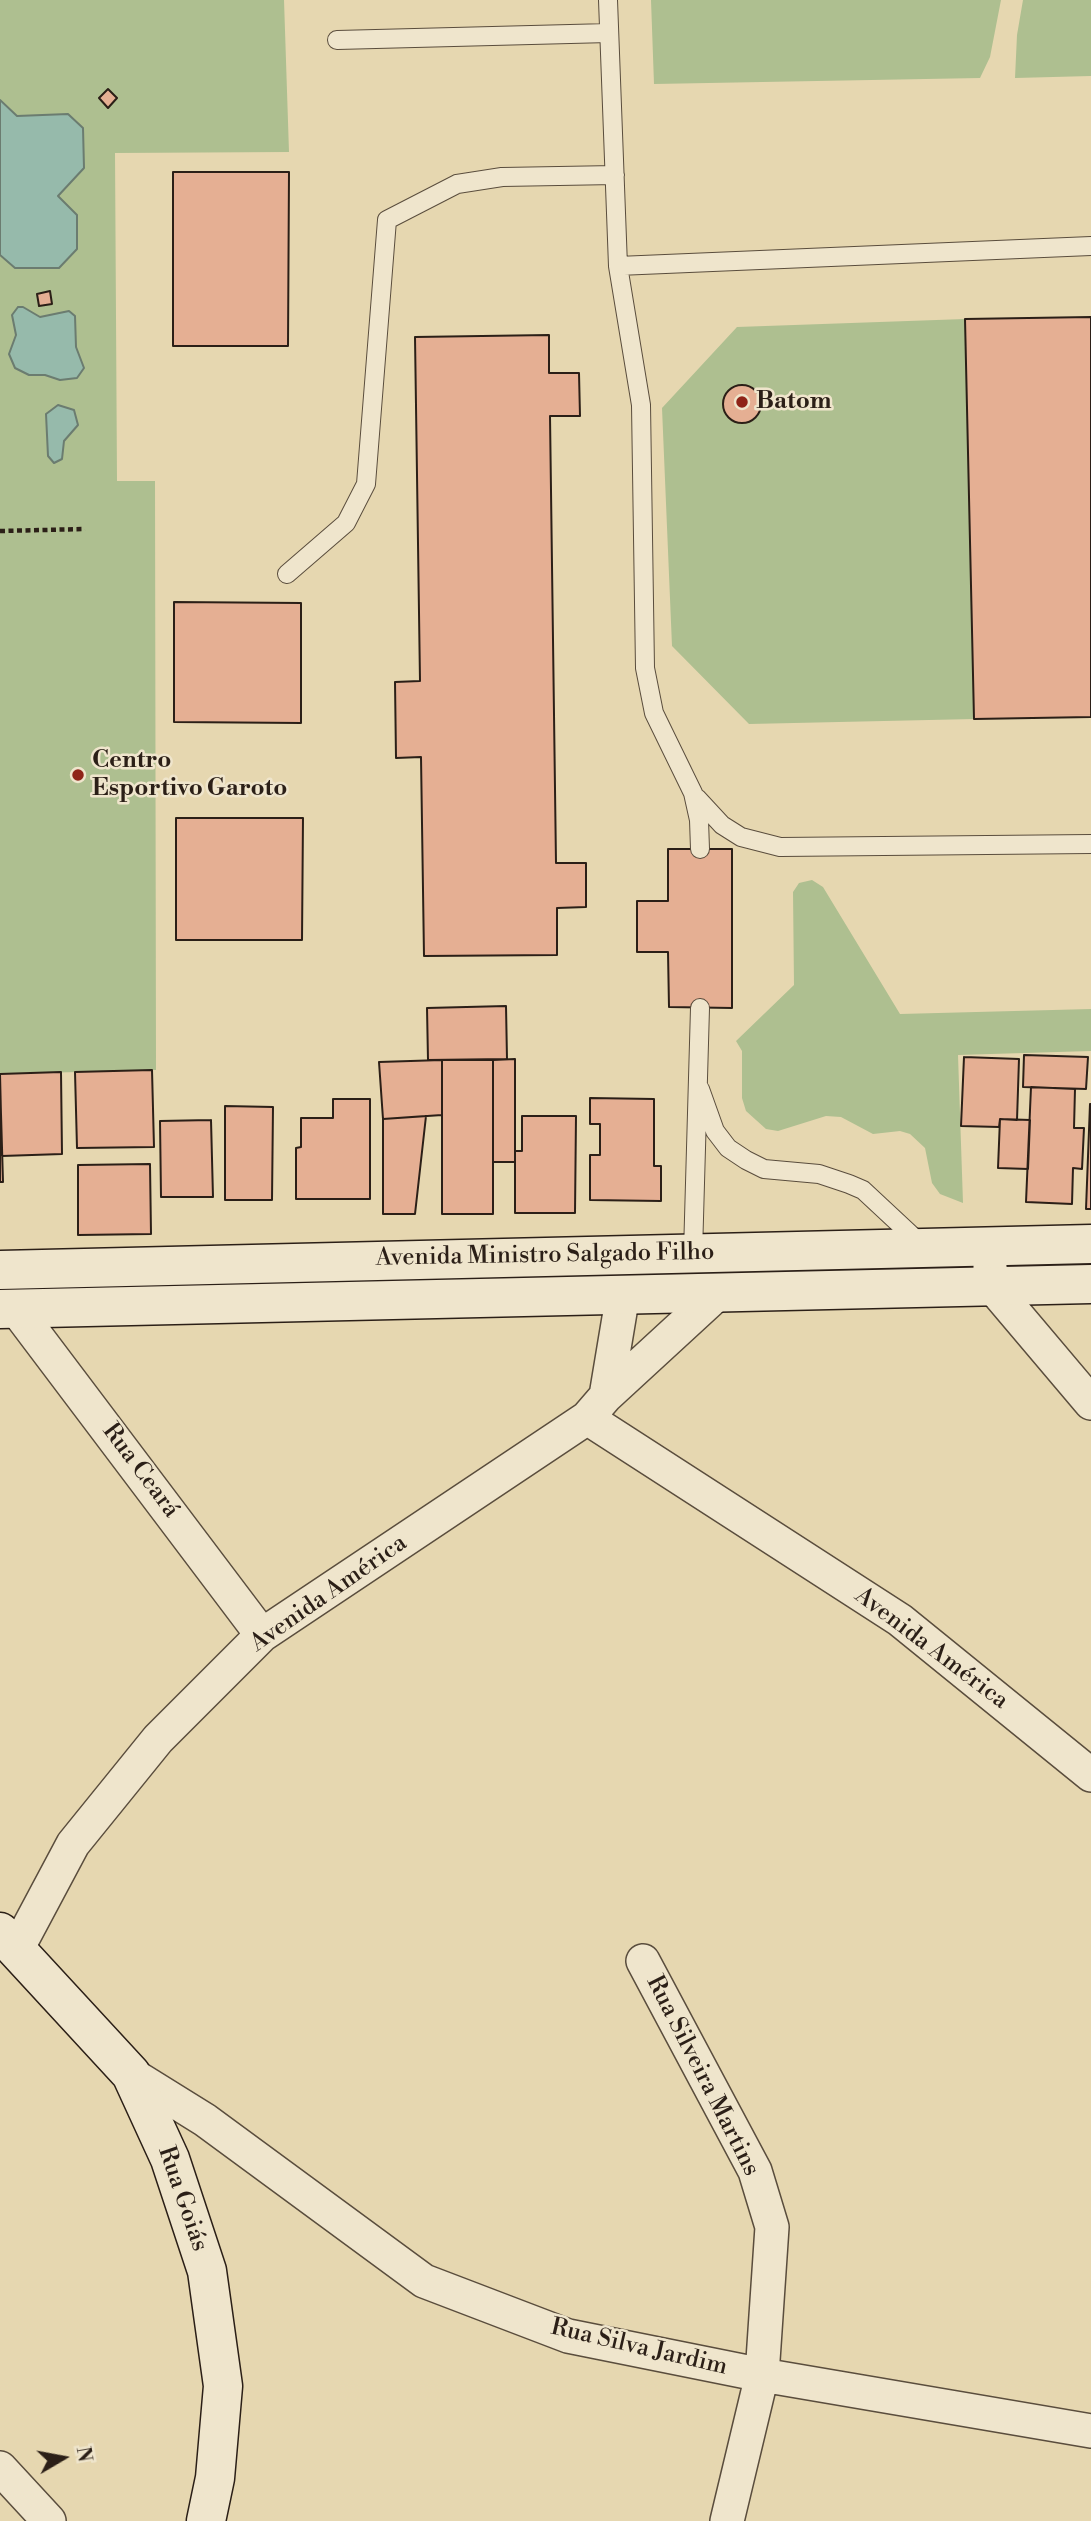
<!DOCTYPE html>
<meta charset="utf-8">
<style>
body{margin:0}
#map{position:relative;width:1091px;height:2521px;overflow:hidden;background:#e6d7b0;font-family:"Libre Bodoni",serif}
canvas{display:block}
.north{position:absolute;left:28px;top:2423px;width:70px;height:70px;-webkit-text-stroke:5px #efe5cc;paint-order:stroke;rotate:80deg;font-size:19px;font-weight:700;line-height:28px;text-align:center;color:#2b1f17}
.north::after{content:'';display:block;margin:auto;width:24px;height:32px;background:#2b1f17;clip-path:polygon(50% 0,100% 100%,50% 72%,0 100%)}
</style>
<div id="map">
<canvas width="1091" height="2521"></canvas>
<div class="north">N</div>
</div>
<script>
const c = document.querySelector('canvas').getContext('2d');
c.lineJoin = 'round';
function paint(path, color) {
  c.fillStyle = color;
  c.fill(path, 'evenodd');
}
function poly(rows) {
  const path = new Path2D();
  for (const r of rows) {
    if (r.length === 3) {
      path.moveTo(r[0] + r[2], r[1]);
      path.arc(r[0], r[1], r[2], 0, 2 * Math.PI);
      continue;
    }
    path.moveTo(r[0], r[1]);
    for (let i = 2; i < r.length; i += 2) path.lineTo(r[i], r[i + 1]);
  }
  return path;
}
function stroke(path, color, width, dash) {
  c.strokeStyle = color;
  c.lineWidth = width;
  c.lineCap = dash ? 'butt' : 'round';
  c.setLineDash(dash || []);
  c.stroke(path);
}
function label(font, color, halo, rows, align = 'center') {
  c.font = font + ' "Libre Bodoni",serif';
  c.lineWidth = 5;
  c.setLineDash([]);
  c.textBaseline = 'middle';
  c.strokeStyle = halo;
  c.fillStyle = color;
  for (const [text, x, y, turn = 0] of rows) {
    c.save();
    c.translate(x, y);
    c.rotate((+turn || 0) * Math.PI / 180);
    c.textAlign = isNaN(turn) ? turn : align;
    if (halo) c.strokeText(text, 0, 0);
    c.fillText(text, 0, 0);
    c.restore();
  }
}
const green = poly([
 [0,0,284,0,289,152,115,153,117,481,155,481,156,1070,0,1074],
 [651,0,1001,0,990,57,980,78,654,84],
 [1023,0,1091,0,1091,76,1015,78,1017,35],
 [965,319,974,719,749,724,672,646,662,408,737,327],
 [742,384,750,386,761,397,759,413,747,423,732,420,723,406,728,391],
 [812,880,823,887,900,1014,1091,1009,1091,1051,958,1055,963,1203,940,1194,932,1183,925,1148,910,1134,900,1131,873,1134,841,1117,826,1116,778,1131,766,1129,746,1111,742,1098,742,1051,736,1041,794,985,793,892,799,883]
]);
const water = poly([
 [0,100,17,116,68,114,83,128,84,168,58,196,77,215,77,249,59,268,15,268,0,255,0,100],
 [18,307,23,307,40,317,69,311,75,316,76,347,84,368,77,378,60,380,45,375,29,375,15,368,9,354,16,335,12,315,18,307],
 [58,405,74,410,78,425,64,441,62,459,54,463,48,456,46,414,58,405]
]);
const building = poly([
 [108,89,117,98,108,108,99,98,108,89],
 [173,172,289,172,288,346,173,346,173,172],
 [50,291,52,304,39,306,37,294,50,291],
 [1091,317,1091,717,974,719,965,319,1091,317],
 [549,335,549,373,579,373,580,416,550,416,556,863,586,863,586,907,557,908,557,955,424,956,421,757,396,758,395,682,420,681,415,337,549,335],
 [742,404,19],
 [174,602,301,603,301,723,174,722,174,602],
 [176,818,303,818,302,940,176,940,176,818],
 [668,849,732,849,732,1008,669,1007,668,952,637,952,637,901,668,901,668,849],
 [506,1006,507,1059,428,1060,427,1008,506,1006],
 [1024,1055,1088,1057,1086,1089,1023,1087,1024,1055],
 [964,1057,1019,1059,1017,1120,1000,1119,999,1127,961,1126,964,1057],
 [515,1059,515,1162,493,1162,493,1060,515,1059],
 [442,1060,442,1115,383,1119,379,1062,442,1060],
 [442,1060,493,1060,493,1214,442,1214,442,1060],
 [152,1070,154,1147,77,1148,75,1072,152,1070],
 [61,1072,62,1154,2,1156,0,1074,61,1072],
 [1031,1087,1075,1089,1074,1128,1084,1128,1082,1169,1073,1168,1072,1204,1026,1202,1031,1087],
 [590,1098,654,1099,654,1166,661,1166,661,1201,590,1200,590,1155,600,1155,600,1124,590,1124,590,1098],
 [333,1099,370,1099,370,1199,296,1199,296,1148,301,1147,301,1118,333,1118,333,1099],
 [1090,1104,1091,1104,1091,1209,1086,1209,1090,1104],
 [225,1106,273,1107,272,1200,225,1200,225,1106],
 [1,1114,3,1182,0,1182,0,1115,1,1114],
 [426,1116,415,1214,383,1214,383,1119,426,1116],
 [522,1116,576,1116,575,1213,515,1213,515,1151,522,1151,522,1116],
 [1000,1119,1030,1120,1028,1169,998,1168,1000,1119],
 [211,1120,213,1197,161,1197,160,1121,211,1120],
 [150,1164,151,1234,78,1235,78,1165,150,1164]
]);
const path = poly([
 [0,531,85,529]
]);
const lane = poly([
 [608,0,618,266,641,405,645,668,654,713,693,793,699,820,700,849],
 [337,40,609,33],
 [618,266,1091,246],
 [287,574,346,523,366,484,387,220,457,184,502,177,615,175],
 [697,798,722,825,741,837,780,847,1091,844],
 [700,1089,715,1131,728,1148,746,1160,764,1169,819,1174,849,1184,863,1190,922,1245],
 [693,1253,700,1008]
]);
const street = poly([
 [990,1267,992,1286,1091,1403],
 [16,1309,262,1635],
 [606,1396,623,1294],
 [587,1418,900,1620,1091,1775],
 [16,1951,73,1844,158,1739,262,1635,587,1418,606,1396,718,1293],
 [643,1961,755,2171,772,2227,762,2375,727,2521],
 [131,2074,205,2120,424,2281,568,2336,762,2375,1091,2431],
 [0,2468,49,2521]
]);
const secondary = poly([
 [0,1270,1091,1244],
 [0,1309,1091,1284],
 [0,1932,131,2074,170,2159,207,2271,223,2386,215,2478,206,2521]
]);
const markers = [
 [742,402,7,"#8f2418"],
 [78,775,7,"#8f2418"]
];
const poiNames = [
 ["Batom",756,402],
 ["Centro",92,761],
 ["Esportivo Garoto",92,789]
];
const streetNames = [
 ["Avenida Ministro Salgado Filho",545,1256,-1],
 ["Rua Ceará",140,1471,53],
 ["Avenida América",329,1594,-35],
 ["Avenida América",931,1649,37],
 ["Rua Silveira Martins",702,2076,63],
 ["Rua Goiás",182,2199,71],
 ["Rua Silva Jardim",639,2348,13]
];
paint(green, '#aebf90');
paint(water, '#96baab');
stroke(water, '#6b7c70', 2);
paint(building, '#e5af93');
stroke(building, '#2b1f17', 2);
stroke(lane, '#5a4d3d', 20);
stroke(street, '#5a4d3d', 36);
stroke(secondary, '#2b1f17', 41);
stroke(path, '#2b1f17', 4.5, [5, 3.5]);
stroke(lane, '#efe5cc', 18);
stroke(street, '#efe5cc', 33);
stroke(secondary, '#efe5cc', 38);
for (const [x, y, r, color] of markers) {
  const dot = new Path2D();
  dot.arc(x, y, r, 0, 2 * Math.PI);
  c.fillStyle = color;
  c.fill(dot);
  stroke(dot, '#efe5cc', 2.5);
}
label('bold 24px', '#2b1f17', '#efe5cc', poiNames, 'left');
label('24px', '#2b1f17', '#efe5cc', streetNames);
</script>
